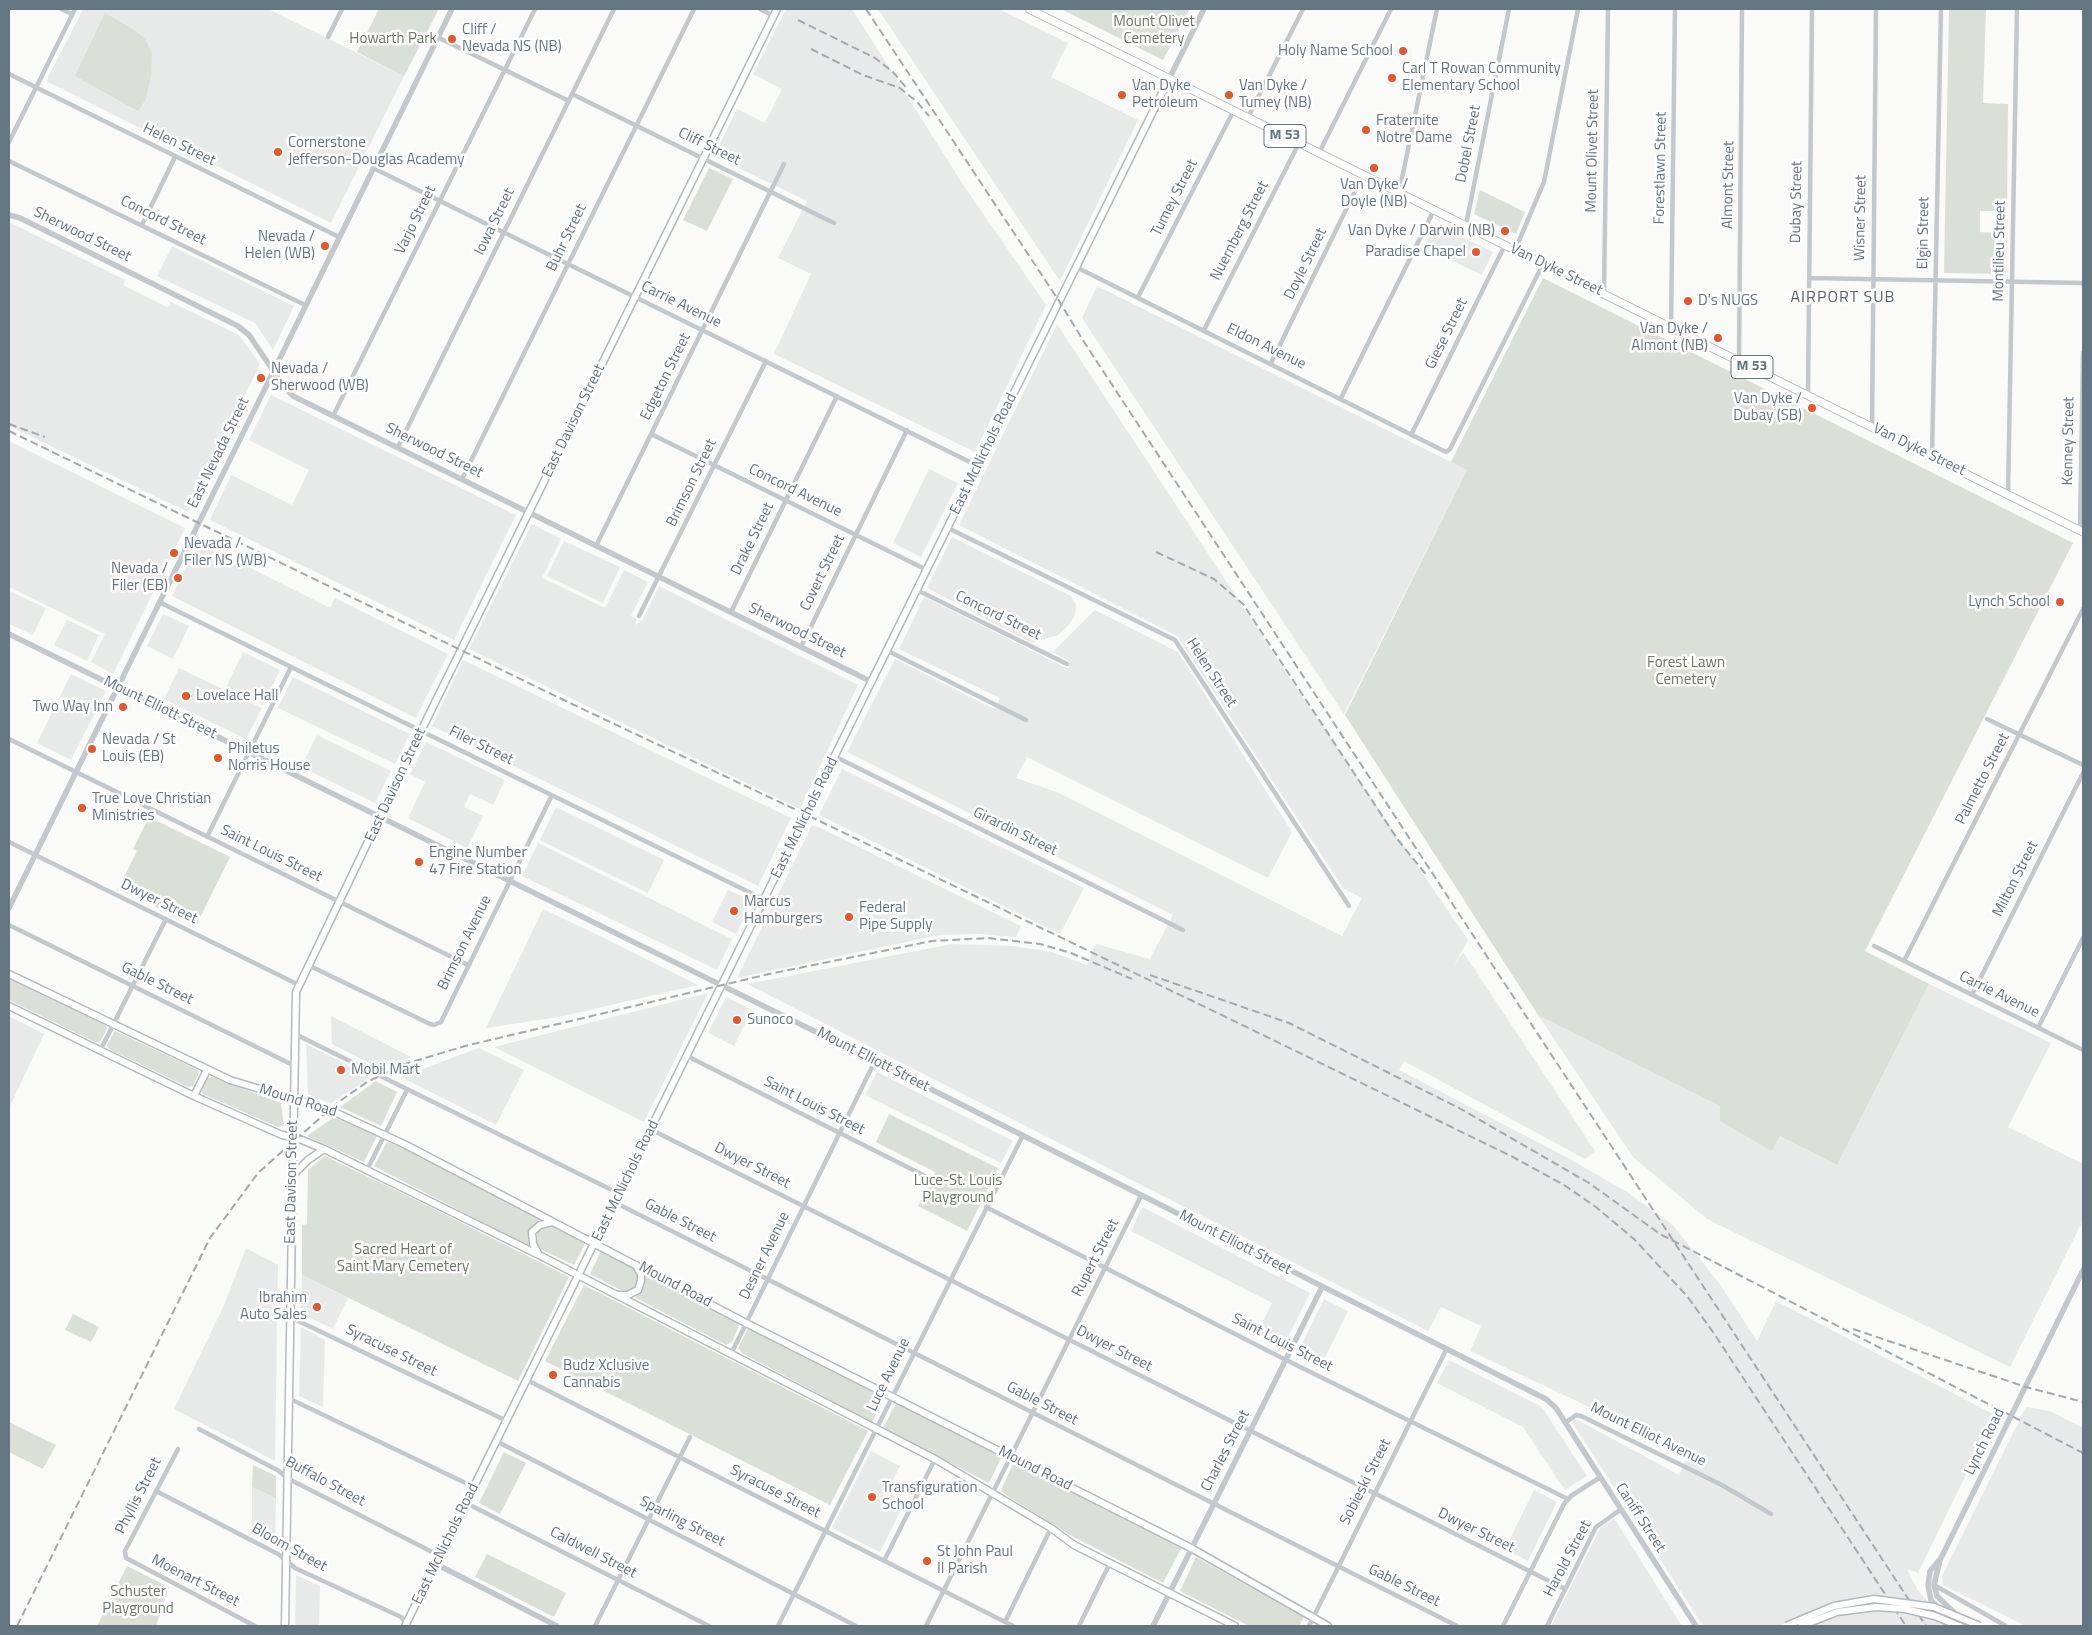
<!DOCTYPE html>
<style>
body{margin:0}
#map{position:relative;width:2092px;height:1635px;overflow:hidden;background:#fafaf8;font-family:"Titillium Web",sans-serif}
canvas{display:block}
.frame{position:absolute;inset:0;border:10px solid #657683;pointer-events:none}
</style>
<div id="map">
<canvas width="2092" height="1635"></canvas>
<div class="frame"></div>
</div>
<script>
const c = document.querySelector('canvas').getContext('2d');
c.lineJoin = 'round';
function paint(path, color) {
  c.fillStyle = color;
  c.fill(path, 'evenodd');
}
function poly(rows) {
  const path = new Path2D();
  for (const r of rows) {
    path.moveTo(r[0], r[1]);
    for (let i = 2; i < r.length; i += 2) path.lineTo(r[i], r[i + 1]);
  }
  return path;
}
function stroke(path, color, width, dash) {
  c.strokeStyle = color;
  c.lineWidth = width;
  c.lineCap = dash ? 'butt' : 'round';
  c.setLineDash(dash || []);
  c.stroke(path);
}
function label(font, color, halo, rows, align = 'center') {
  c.font = font + ' "Titillium Web",sans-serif';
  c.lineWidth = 5;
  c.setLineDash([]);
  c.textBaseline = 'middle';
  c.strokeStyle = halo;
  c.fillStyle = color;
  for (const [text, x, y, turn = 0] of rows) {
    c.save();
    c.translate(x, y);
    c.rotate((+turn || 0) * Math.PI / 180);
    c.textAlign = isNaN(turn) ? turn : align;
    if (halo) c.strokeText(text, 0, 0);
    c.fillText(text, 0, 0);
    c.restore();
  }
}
const built = poly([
 [83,9,268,9,404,76,331,223,46,81],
 [786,9,852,9,962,183,1046,305,975,452,774,354,811,274,778,258,807,201,714,156,737,109,765,123,782,89,753,74],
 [878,9,999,9,1068,43,1051,77,1138,120,1060,281],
 [9,222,125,280,123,285,167,307,171,302,239,335,260,364,188,512,9,426],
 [1435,224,1493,252,1482,275,1424,247],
 [172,246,294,306,273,350,255,323,157,276],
 [1097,286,1467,470,1344,714,1082,318],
 [1057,324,1291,680,1468,940,1453,967,1463,952,1595,1151,1585,1159,1404,1061,1399,1070,1568,1158,1627,1192,1673,1225,1719,1283,1757,1341,1776,1301,1995,1415,1918,1573,1907,1569,1917,1589,1948,1626,1703,1626,1572,1422,1574,1418,1679,1475,1686,1460,1581,1403,1470,1351,1481,1326,1441,1307,1428,1331,747,984,952,944,1013,946,1052,952,1087,965,1096,944,1150,959,1173,915,847,752,895,659,994,709,1000,698,899,649,924,597,1069,669,1069,661,1053,652,1095,610,1178,652,1292,832,1268,878,1027,757,1016,778,1059,793,1342,936,1362,898,1344,889,1177,636,959,525],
 [271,395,516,515,454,640,210,520,231,475,292,505,309,470,249,440],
 [9,441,185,528,113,674,91,662,105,634,9,587],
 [929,469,958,483,921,557,893,543],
 [532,524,561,539,542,578,605,608,624,570,648,582,631,616,637,619,635,625,642,621,659,586,858,685,800,809,469,649],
 [952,537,1071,596,1076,605,1075,615,1068,626,1058,635,1032,643,927,588],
 [564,541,620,567,603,603,547,576],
 [199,542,330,608,335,598,448,654,416,718,172,596],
 [11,592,46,608,33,635,9,624,9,597],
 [163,614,189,626,173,659,147,646],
 [67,620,99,635,87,661,54,645],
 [243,652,280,670,263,705,226,687],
 [463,660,791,818,758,886,432,726],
 [179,668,262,708,246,739,164,699],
 [71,674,106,691,71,760,37,743],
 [293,677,410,734,395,764,278,708],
 [317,735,391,771,375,803,301,767],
 [426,742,505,780,493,805,470,794,464,807,483,816,467,848,408,818,425,782,410,774],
 [842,769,1084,888,1060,934,819,815],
 [556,807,664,860,648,893,540,840],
 [812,825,818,827,1021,926,1016,937,979,934,939,935,737,978],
 [538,843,732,939,717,970,522,876],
 [728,890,752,901,736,934,712,922],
 [543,909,600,936,698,985,559,1017,486,1028],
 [1929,984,2051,1043,2008,1127,2083,1164,2083,1220,2010,1367,1707,1219,1633,1157,1538,1015,1720,1106,1772,1151,1780,1136,1837,1165],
 [708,993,644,1122,494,1047],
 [726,997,752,1010,734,1046,708,1033],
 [9,1016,44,1034,9,1108],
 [331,1016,411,1057,381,1069,332,1044],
 [306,1044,371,1077,331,1103,308,1095],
 [479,1048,524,1070,496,1125,401,1077],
 [877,1072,1013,1141,1001,1163,865,1095],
 [1142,1207,1310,1293,1282,1349,1256,1335,1272,1303,1131,1231],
 [246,1248,278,1265,275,1461,174,1409,225,1303],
 [302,1275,348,1298,333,1329,301,1313],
 [1324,1299,1348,1311,1321,1366,1297,1354],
 [301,1327,325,1340,323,1407,299,1396],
 [1449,1360,1542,1407,1587,1476,1565,1490,1523,1427,1437,1383],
 [2026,1407,2050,1411,2083,1428,2083,1626,2026,1626,1943,1585,1942,1576],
 [871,1451,900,1466,887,1492,905,1502,880,1552,832,1528],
 [252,1487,276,1498,275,1546,252,1535],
 [1534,1490,1557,1502,1528,1561,1505,1549],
 [1614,1518,1682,1626,1551,1626,1600,1528],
 [296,1575,320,1586,319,1626,295,1626]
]);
const green = poly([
 [379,9,439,9,404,76,357,52],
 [1061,9,1190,9,1163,60],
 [1949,9,1986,9,1983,103,2008,104,2007,211,1980,211,1980,232,2007,234,2006,274,1944,273],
 [105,13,131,28,145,39,152,54,151,75,146,99,138,111,75,76],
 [709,168,733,179,707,231,683,220],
 [1480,190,1525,212,1516,234,1474,214],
 [1543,278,2073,543,1865,951,1929,984,1837,1165,1780,1136,1772,1151,1720,1121,1720,1106,1538,1015,1345,715,1467,470,1451,462],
 [149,817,230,857,196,926,118,889,137,851,133,849],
 [9,978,105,1025,107,1029,100,1042,95,1042,9,1000],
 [115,1031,198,1070,199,1073,193,1086,188,1087,109,1049,107,1045],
 [212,1077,281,1103,284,1126,278,1127,203,1094,202,1090,208,1078],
 [376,1081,397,1092,381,1126,340,1107],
 [889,1114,998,1168,967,1231,918,1206,935,1172,876,1142],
 [334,1117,377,1136,364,1162,307,1136],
 [387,1142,410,1151,538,1218,539,1220,529,1235,528,1246,374,1166],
 [325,1156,430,1207,569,1277,518,1381,302,1275,302,1225,307,1224,308,1170],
 [548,1224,586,1242,574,1265,542,1250,536,1243,537,1232],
 [601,1251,635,1267,639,1279,637,1286,631,1291,623,1291,590,1274],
 [645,1272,740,1323,732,1342,726,1345,636,1298,636,1296,645,1285],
 [584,1285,868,1431,830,1505,545,1361],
 [73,1314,99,1327,91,1342,65,1330],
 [750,1328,885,1396,872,1422,742,1353,738,1348,748,1329],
 [896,1403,1002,1456,989,1483,883,1428],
 [9,1422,56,1445,43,1469,9,1452],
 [504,1452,526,1463,500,1514,479,1503],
 [1014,1462,1182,1547,1163,1583,1070,1535,1006,1495,1001,1490],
 [253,1465,276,1476,276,1498,252,1487],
 [487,1554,566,1593,554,1617,475,1577],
 [1196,1557,1304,1617,1299,1626,1249,1626,1180,1591],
 [127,1566,169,1587,156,1626,97,1626]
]);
const minor = poly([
 [61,9,72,14],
 [760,9,774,16],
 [328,37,342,9],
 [437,37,569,101],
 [9,74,339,237],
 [572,94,834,223],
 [1248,117,1303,9],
 [9,142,75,9],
 [1319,153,1391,9],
 [9,161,305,305],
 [373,168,978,466],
 [1399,193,1437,9],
 [142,225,175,157],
 [1466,225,1509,9],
 [1515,250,1544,182,1578,9],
 [1076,267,1446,452,1450,449,1543,264],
 [1809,278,2083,283],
 [1604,294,1608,9],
 [1138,297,1234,110],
 [1671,327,1675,9],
 [1204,330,1299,143],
 [1739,361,1742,9],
 [1271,363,1363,175],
 [1808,395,1812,9],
 [1341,398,1434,210],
 [333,416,535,9],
 [1872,427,1876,9],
 [651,434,927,570],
 [1411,435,1505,245],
 [398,447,614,9],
 [1932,457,1941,9],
 [462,479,694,9],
 [2008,495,2017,9],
 [948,528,1175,640,1349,906],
 [2080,530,2083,353],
 [596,546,784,164],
 [917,590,1067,664],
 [159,602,765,900],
 [731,612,837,396],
 [639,616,766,361],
 [801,647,907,430],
 [888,651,1026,720],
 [1987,719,2083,765],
 [9,739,468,965],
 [836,757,1183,930],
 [207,837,291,667],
 [9,842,299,985],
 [9,925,295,1066],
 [1874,946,2083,1050],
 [1904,961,2083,609],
 [308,965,430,1024,434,1025,441,1022,552,795],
 [1972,995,2083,773],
 [2038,1028,2083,938],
 [295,1034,620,1194],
 [100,1051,166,919],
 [687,1056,929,1178],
 [652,1130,1565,1589],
 [367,1170,407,1090],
 [616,1203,1457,1626],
 [986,1207,1286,1360,1568,1499],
 [290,1317,507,1421],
 [731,1354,875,1061],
 [527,1380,1013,1626],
 [288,1398,474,1487],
 [1565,1423,1576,1415,1581,1416,1722,1485,1771,1514],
 [199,1429,279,1471,287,1478,440,1556],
 [496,1441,856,1626],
 [178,1449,125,1551,126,1558,255,1626],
 [156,1491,278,1554,295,1568,401,1617,409,1626],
 [466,1503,709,1626],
 [884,1561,935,1459],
 [1934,1585,2006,1626],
 [1005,1622,1051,1528],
 [595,1626,690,1437],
 [778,1626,1023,1135],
 [926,1626,1141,1196],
 [1079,1626,1110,1563],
 [1309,1626,1446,1350],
 [1503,1626,1564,1504,1571,1496,1599,1478],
 [1547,1626,1596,1527,1620,1510]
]);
const tertiary = poly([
 [1169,79,1204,9],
 [9,215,20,218,238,326,249,335,285,388,293,396,872,682],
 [9,634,875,1061,1546,1399,1556,1408,1696,1626],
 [9,908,452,9],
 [1940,1560,1934,1585,1937,1596,1968,1626],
 [436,1564,557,1626],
 [1950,1621,1931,1600,1928,1585,1930,1571,1941,1558,2083,1270],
 [1153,1626,1322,1287]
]);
const secondary = poly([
 [9,974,230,1080,330,1110,406,1145,746,1323,1191,1548,1328,1626],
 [9,1006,194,1096,282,1135,297,1138,324,1149,539,1255,935,1459,1051,1528,1074,1545,1235,1626],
 [194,1096,207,1070],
 [293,1175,308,1160,324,1149],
 [539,1255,533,1244,532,1232,540,1225,552,1222],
 [618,1295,628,1295,638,1290,641,1281,641,1274,636,1265],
 [285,1626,296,992,421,731,777,9],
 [405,1626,1169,79]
]);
const primary = poly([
 [1029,9,2083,532]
]);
const rail = poly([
 [866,9,1059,301,1086,345,1926,1626],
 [798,20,875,58,893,72,908,90],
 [811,49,863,75,900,88,917,102,929,116],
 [9,424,45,437],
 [9,431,572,704,807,815,1261,1034,1513,1157,1564,1185,1596,1207,1634,1239,1687,1296,1713,1332,1906,1626],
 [1156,552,1214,579,1243,604,1398,840,1428,877],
 [1150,975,1289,1023,1459,1108,1589,1183,1660,1234,2083,1453],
 [1853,1329,2026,1387,2083,1402],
 [17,1626,210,1238,258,1173,337,1103,367,1082,405,1064,465,1046,769,974,932,941,988,938,1040,944,1071,953,1132,979]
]);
const secondaryBridge = poly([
 [1786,1626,1834,1606,1874,1599,1934,1607,1980,1626],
 [1801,1626,1837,1612,1876,1607,1905,1609,1935,1616,1959,1626]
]);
const markers = [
 [452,39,5,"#e4572e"],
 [1403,51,5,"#e4572e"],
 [1392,78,5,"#e4572e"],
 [1122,95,5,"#e4572e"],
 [1229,95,5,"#e4572e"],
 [1366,130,5,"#e4572e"],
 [278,152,5,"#e4572e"],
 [1374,168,5,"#e4572e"],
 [1505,231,5,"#e4572e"],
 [325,246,5,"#e4572e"],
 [1476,252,5,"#e4572e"],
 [1688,301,5,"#e4572e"],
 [1718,338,5,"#e4572e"],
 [261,378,5,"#e4572e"],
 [1812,408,5,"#e4572e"],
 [174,553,5,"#e4572e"],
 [178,578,5,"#e4572e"],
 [2060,602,5,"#e4572e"],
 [186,696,5,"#e4572e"],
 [123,707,5,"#e4572e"],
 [92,749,5,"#e4572e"],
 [218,758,5,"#e4572e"],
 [82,808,5,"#e4572e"],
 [419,862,5,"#e4572e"],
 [734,911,5,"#e4572e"],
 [849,917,5,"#e4572e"],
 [737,1020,5,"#e4572e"],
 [341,1070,5,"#e4572e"],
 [317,1307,5,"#e4572e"],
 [553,1375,5,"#e4572e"],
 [872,1497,5,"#e4572e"],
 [927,1561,5,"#e4572e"]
];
const shields = [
 [1285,136,42],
 [1752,367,42]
];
const shieldNames = [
 ["M 53",1285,136],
 ["M 53",1752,367]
];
const parkNames = [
 ["Mount Olivet",1154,22],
 ["Cemetery",1154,39],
 ["Howarth Park",393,39],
 ["Forest Lawn",1686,663],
 ["Cemetery",1686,680],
 ["Luce-St. Louis",958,1181],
 ["Playground",958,1198],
 ["Sacred Heart of",403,1250],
 ["Saint Mary Cemetery",403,1267],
 ["Schuster",138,1592],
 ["Playground",138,1609]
];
const poiNames = [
 ["Cliff /",462,30],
 ["Nevada NS (NB)",462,47],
 ["Holy Name School",1393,51,"right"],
 ["Carl T Rowan Community",1402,69],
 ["Elementary School",1402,86],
 ["Van Dyke",1132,86],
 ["Petroleum",1132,103],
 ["Van Dyke /",1239,86],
 ["Tumey (NB)",1239,103],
 ["Fraternite",1376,121],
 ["Notre Dame",1376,138],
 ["Cornerstone",288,143],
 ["Jefferson-Douglas Academy",288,160],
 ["Van Dyke /",1374,185,"center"],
 ["Doyle (NB)",1374,202,"center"],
 ["Van Dyke / Darwin (NB)",1495,231,"right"],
 ["Nevada /",315,237,"right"],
 ["Helen (WB)",315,254,"right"],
 ["Paradise Chapel",1466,252,"right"],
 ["D's NUGS",1698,301],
 ["Van Dyke /",1708,329,"right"],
 ["Almont (NB)",1708,346,"right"],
 ["Nevada /",271,369],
 ["Sherwood (WB)",271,386],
 ["Van Dyke /",1802,399,"right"],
 ["Dubay (SB)",1802,416,"right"],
 ["Nevada /",184,544],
 ["Filer NS (WB)",184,561],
 ["Nevada /",168,569,"right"],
 ["Filer (EB)",168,586,"right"],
 ["Lynch School",2050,602,"right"],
 ["Lovelace Hall",196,696],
 ["Two Way Inn",113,707,"right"],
 ["Nevada / St",102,740],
 ["Louis (EB)",102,757],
 ["Philetus",228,749],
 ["Norris House",228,766],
 ["True Love Christian",92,799],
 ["Ministries",92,816],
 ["Engine Number",429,853],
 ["47 Fire Station",429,870],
 ["Marcus",744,902],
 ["Hamburgers",744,919],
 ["Federal",859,908],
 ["Pipe Supply",859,925],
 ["Sunoco",747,1020],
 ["Mobil Mart",351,1070],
 ["Ibrahim",307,1298,"right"],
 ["Auto Sales",307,1315,"right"],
 ["Budz Xclusive",563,1366],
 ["Cannabis",563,1383],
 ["Transfiguration",882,1488],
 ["School",882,1505],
 ["St John Paul",937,1552],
 ["II Parish",937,1569]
];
const streetNames = [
 ["Dobel Street",1469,144,-79],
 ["Helen Street",179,145,26],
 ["Cliff Street",709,147,26],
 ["Mount Olivet Street",1593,151,-89],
 ["Forestlawn Street",1661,168,-89],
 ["Almont Street",1729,185,-89],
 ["Tumey Street",1175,198,-63],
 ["Dubay Street",1797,202,-89],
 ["Wisner Street",1861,218,-89],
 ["Varjo Street",416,220,-64],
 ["Concord Street",163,221,26],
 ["Iowa Street",495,222,-64],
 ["Nuernberg Street",1240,231,-63],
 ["Elgin Street",1924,233,-89],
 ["Sherwood Street",82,235,26],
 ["Buhr Street",567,238,-64],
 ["Montilieu Street",2000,251,-89],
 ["Doyle Street",1306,264,-64],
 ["Van Dyke Street",1556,270,26],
 ["Carrie Avenue",681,305,26],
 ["Giese Street",1447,334,-64],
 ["Eldon Avenue",1266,347,26],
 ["Edgeton Street",666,377,-64],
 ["East Davison Street",574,421,-64],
 ["Kenney Street",2069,441,-89],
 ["Van Dyke Street",1919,450,26],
 ["Sherwood Street",434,451,26],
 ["East Nevada Street",219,453,-64],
 ["East McNichols Road",984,454,-64],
 ["Brimson Street",692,483,-64],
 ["Concord Avenue",795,491,26],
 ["Drake Street",753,539,-64],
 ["Covert Street",823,573,-64],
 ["Concord Street",998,616,26],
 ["Sherwood Street",797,631,26],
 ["Helen Street",1211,673,57],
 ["Mount Elliott Street",160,708,26],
 ["Filer Street",481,746,26],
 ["Palmetto Street",1983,779,-63],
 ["East Davison Street",396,785,-65],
 ["East McNichols Road",805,818,-64],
 ["Girardin Street",1015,832,26],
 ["Saint Louis Street",271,854,26],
 ["Milton Street",2016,879,-63],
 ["Dwyer Street",159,902,26],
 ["Brimson Avenue",465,943,-64],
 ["Gable Street",157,984,26],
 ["Carrie Avenue",1999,995,26],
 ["Mount Elliott Street",873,1060,27],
 ["Mound Road",298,1101,17],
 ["Saint Louis Street",814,1106,27],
 ["Dwyer Street",752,1166,27],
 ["East McNichols Road",626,1181,-64],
 ["East Davison Street",292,1182,-89],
 ["Gable Street",680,1221,27],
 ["Mount Elliott Street",1235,1243,27],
 ["Desner Avenue",765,1256,-64],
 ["Rupert Street",1096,1258,-63],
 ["Mound Road",675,1285,28],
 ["Saint Louis Street",1282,1343,27],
 ["Dwyer Street",1114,1349,27],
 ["Syracuse Street",391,1351,26],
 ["Luce Avenue",889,1375,-64],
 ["Gable Street",1042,1404,27],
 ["Mount Elliot Avenue",1648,1435,26],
 ["Lynch Road",1985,1442,-64],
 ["Charles Street",1226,1451,-63],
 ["Mound Road",1035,1469,27],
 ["Buffalo Street",325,1482,28],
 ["Sobieski Street",1366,1482,-63],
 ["Syracuse Street",775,1492,27],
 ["Phyllis Street",139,1496,-63],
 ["Caniff Street",1640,1518,57],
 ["Sparling Street",682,1522,27],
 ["Dwyer Street",1476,1531,26],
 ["East McNichols Road",446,1544,-64],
 ["Bloom Street",289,1548,29],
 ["Caldwell Street",593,1553,27],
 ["Harold Street",1568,1559,-62],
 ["Moenart Street",195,1581,27],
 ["Gable Street",1404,1586,26]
];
const neighbourhoodNames = [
 ["AIRPORT SUB",1843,298]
];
paint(built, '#e8e9e9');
paint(green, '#dadfd7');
stroke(secondary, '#b3babf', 9);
stroke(primary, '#b5babe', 9);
stroke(minor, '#c3c8cc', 4.5);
stroke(tertiary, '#c3c8cc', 5.5);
stroke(secondary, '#fff', 6);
stroke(primary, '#fff', 7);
stroke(rail, '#a2aab0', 2, [8, 4]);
stroke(secondaryBridge, '#b3babf', 9, []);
stroke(secondaryBridge, '#fff', 6);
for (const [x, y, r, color] of markers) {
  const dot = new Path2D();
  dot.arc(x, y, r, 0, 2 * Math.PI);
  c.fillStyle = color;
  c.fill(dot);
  stroke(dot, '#fff', 2);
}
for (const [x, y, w] of shields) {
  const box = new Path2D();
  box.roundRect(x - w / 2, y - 11.5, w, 23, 4);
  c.fillStyle = '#fff';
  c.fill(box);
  stroke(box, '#657683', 1);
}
label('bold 14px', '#657683', null, shieldNames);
label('15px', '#687a64', '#fff', parkNames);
label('15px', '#657683', '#fff', poiNames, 'left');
label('15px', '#657683', '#fff', streetNames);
c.letterSpacing = '1px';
label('16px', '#57646e', '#fff', neighbourhoodNames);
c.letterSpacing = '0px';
</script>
